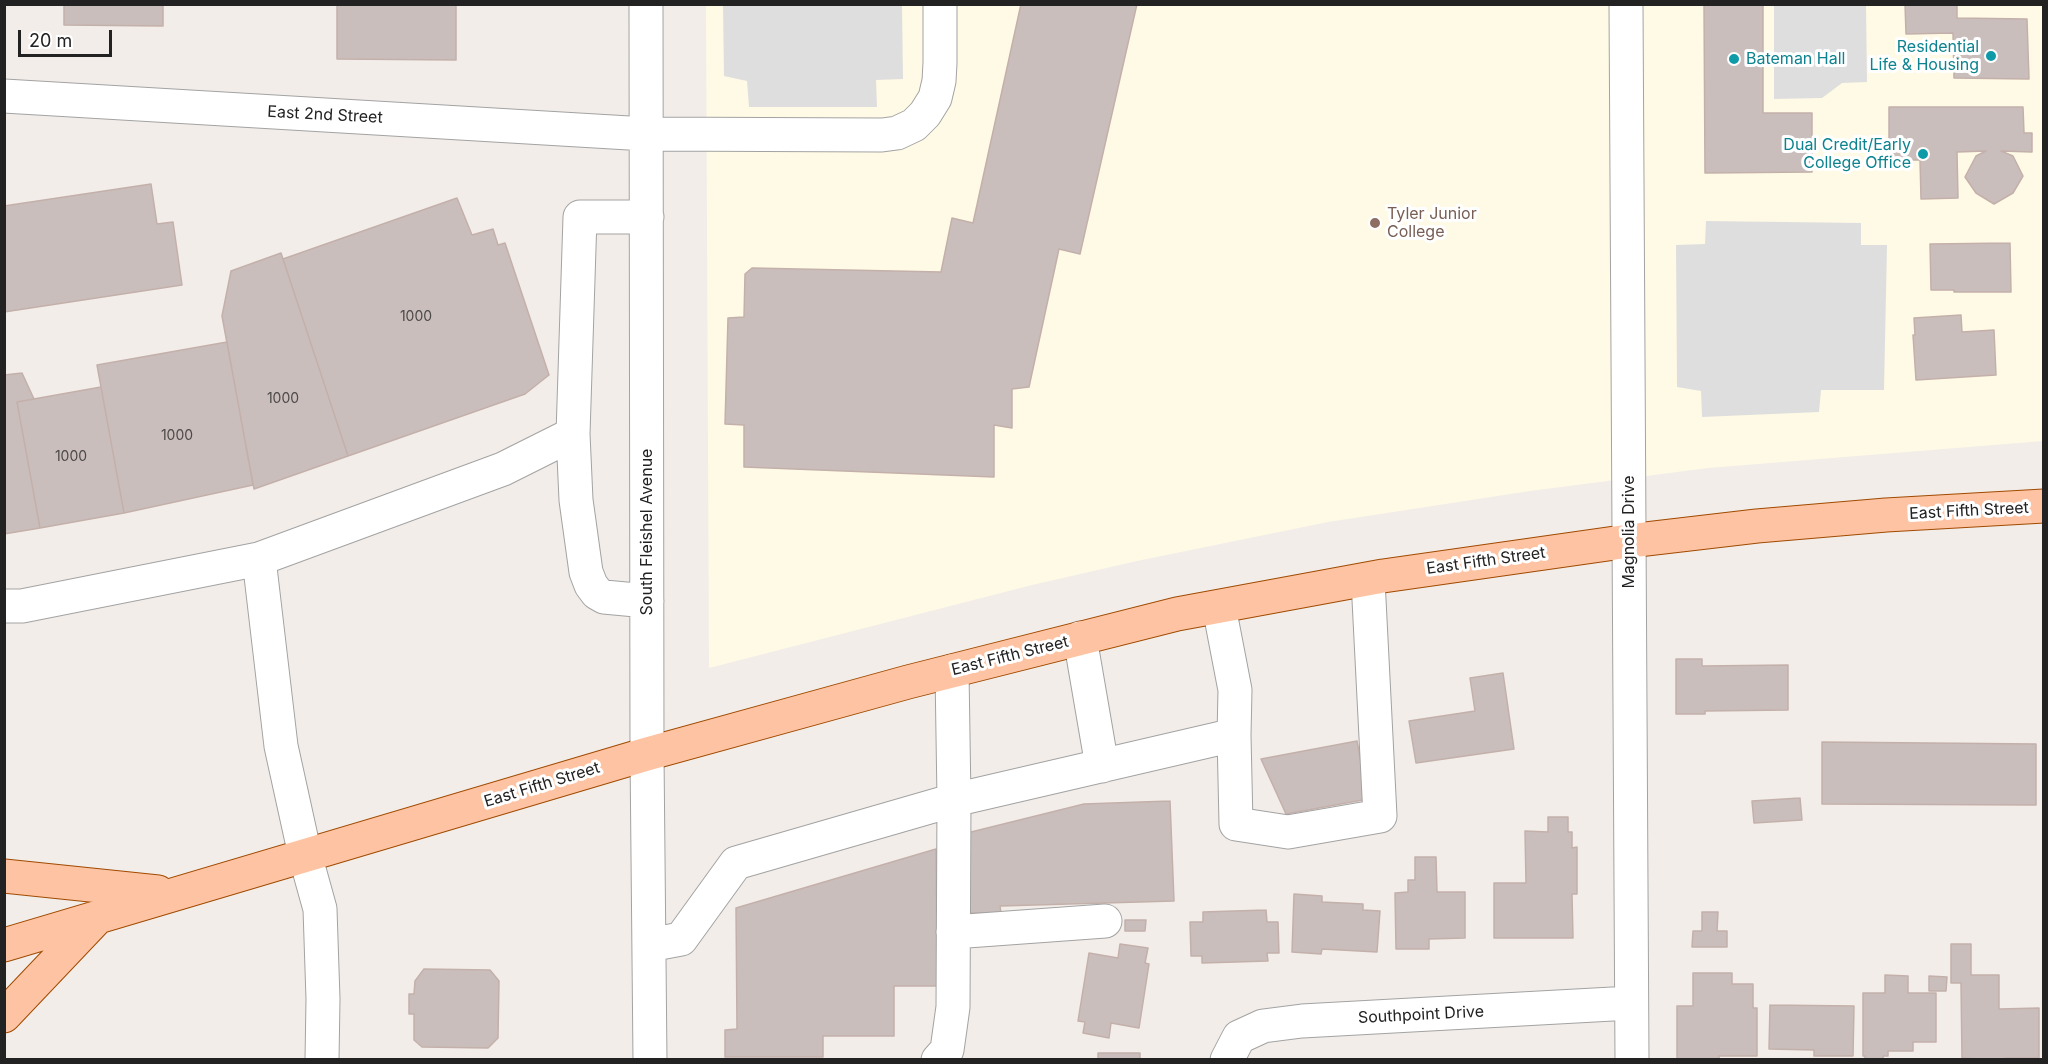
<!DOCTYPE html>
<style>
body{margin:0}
#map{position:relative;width:2048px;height:1064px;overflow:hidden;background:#f2ede9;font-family:Inter,sans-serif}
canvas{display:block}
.frame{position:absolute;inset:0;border:6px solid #222;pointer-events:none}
.scale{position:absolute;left:18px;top:30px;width:94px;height:27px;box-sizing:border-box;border:3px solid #222;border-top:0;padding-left:8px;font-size:18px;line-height:21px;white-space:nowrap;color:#222;-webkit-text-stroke:4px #fff;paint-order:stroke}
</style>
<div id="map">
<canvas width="2048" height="1064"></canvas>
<div class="frame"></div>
<div class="scale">20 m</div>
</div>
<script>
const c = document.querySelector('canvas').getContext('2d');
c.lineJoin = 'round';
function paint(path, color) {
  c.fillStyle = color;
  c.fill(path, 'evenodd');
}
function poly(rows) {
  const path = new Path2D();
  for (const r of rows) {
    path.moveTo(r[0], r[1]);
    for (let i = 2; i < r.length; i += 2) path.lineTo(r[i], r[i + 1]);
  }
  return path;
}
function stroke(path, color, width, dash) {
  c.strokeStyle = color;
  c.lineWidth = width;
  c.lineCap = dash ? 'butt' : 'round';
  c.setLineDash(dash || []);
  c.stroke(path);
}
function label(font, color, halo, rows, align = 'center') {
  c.font = font + ' Inter,sans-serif';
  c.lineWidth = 6;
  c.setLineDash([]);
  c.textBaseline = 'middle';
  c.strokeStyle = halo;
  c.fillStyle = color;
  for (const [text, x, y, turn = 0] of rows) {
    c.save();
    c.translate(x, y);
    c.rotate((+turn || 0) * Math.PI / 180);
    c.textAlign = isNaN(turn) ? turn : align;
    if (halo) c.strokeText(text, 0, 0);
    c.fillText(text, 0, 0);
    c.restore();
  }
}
const education = poly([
 [706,5,2043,5,2043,441,1708,468,1530,491,1328,522,1137,561,1032,585,709,668]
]);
const parking = poly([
 [723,5,902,5,903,79,876,80,877,107,749,107,747,81,724,76],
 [1774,5,1866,5,1867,82,1842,83,1822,98,1774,99],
 [1706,221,1861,223,1861,245,1887,245,1884,390,1821,390,1819,412,1702,417,1701,391,1677,387,1676,245,1705,244]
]);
const building = poly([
 [64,4,163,4,163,26,64,25,64,4],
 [337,4,456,4,456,60,337,59,337,4],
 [1021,4,1137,4,1080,254,1059,249,1029,387,1012,389,1012,428,994,425,994,477,744,467,744,425,725,424,728,318,744,317,745,274,752,268,941,272,952,218,973,223,1021,4],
 [1704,4,1763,4,1763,113,1812,113,1812,172,1705,173,1704,4],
 [1905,4,1957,4,1957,18,2027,19,2029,79,1954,78,1953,33,1906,34,1905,4],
 [1889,107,2023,107,2024,133,2032,133,2032,152,2001,151,2013,156,2023,176,2013,193,1994,204,1976,193,1965,177,1976,156,1986,151,1957,152,1958,198,1921,199,1920,160,1889,160,1889,107],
 [151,184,157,224,173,222,182,285,4,312,4,206,151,184],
 [457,198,472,235,493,229,498,245,505,243,549,375,525,394,348,456,283,259,457,198],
 [2010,243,2011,292,1954,292,1954,290,1931,290,1930,244,2010,243],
 [281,253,348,456,254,489,222,316,231,271,281,253],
 [1961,315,1962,332,1994,330,1996,375,1916,380,1913,335,1915,335,1914,318,1961,315],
 [227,342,253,485,124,513,97,365,227,342],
 [22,373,34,399,17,402,40,528,4,534,4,375,22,373],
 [101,387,124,513,40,528,17,402,101,387],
 [1676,659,1702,659,1702,666,1788,665,1788,710,1705,711,1705,714,1676,714,1676,659],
 [1503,673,1514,749,1416,763,1409,721,1475,711,1470,678,1503,673],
 [1357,741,1368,799,1286,814,1261,759,1357,741],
 [1822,742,2036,744,2036,805,1822,804,1822,742],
 [1800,798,1802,820,1754,823,1752,801,1800,798],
 [1170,801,1174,901,1000,906,1001,913,965,913,963,834,1084,804,1170,801],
 [1548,817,1568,817,1568,832,1572,832,1572,848,1577,847,1577,894,1572,894,1573,938,1494,938,1494,883,1526,883,1525,831,1548,832,1548,817],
 [936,849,937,986,894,986,894,1036,823,1036,823,1057,725,1057,725,1030,737,1029,736,908,936,849],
 [1415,857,1436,857,1437,892,1465,892,1465,938,1429,939,1429,949,1396,949,1395,893,1408,892,1408,880,1415,880,1415,857],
 [1294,894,1322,896,1322,902,1363,904,1363,910,1380,911,1377,952,1322,949,1321,954,1292,952,1294,894],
 [1266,910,1267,922,1278,922,1279,953,1267,953,1268,961,1202,963,1202,956,1191,956,1190,922,1203,922,1203,912,1266,910],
 [1702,912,1718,912,1717,931,1727,931,1727,947,1692,947,1693,931,1702,931,1702,912],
 [1125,920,1146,920,1145,931,1125,931,1125,920],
 [1120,944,1148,948,1145,963,1149,964,1139,1028,1111,1023,1109,1038,1083,1033,1085,1022,1078,1021,1089,953,1118,958,1120,944],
 [1951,944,1971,944,1971,975,1999,975,1999,1009,2039,1008,2039,1058,2005,1058,2005,1060,1962,1058,1961,983,1951,983,1951,944],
 [424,969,490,970,499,981,498,1038,488,1048,422,1047,414,1040,414,1014,409,1014,409,994,414,994,415,981,424,969],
 [1693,973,1732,973,1732,984,1753,984,1753,1008,1757,1008,1757,1056,1719,1056,1719,1060,1677,1060,1677,1006,1693,1006,1693,973],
 [1885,975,1908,976,1908,993,1936,993,1936,1042,1913,1042,1913,1051,1888,1051,1888,1056,1883,1056,1883,1060,1865,1060,1865,1056,1863,1056,1863,993,1885,993,1885,975],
 [1929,976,1947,977,1946,991,1929,991,1929,976],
 [1770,1005,1854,1006,1853,1056,1814,1056,1814,1050,1769,1049,1770,1005],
 [1098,1053,1140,1053,1140,1060,1098,1060,1098,1053]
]);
const minor = poly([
 [646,4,647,754,650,1060],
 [1626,4,1632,1060],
 [4,96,646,134,882,135,897,133,914,125,925,114,935,98,939,81,940,63,940,4],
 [573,434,576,500,586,572,591,585,597,593,604,597,647,601],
 [259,559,281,746,305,855,320,909,323,999,322,1060],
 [4,606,22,606,259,559,503,469,573,434,580,217,647,217],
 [1080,638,1102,766],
 [1234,735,1236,824,1288,832,1380,816,1368,580],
 [953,932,1105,921],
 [649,945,681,939,736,863,954,800,1234,735,1235,690,1219,607],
 [938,1060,947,1050,953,1007,954,800,952,671],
 [1227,1060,1239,1037,1263,1026,1302,1021,1631,1003]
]);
const major = poly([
 [4,876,158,892],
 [4,945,647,754,908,682,1177,614,1383,576,1629,541,1757,526,1886,515,2044,506],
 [4,1016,98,917]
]);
const markers = [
 [1991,56,6,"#0f9aa8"],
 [1734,59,6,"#0f9aa8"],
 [1923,154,6,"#0f9aa8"],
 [1375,223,6,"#8d6e63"]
];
const numberNames = [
 ["1000",416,317],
 ["1000",283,399],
 ["1000",177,436],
 ["1000",71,457]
];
const cultureNames = [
 ["Residential",1979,47],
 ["Life & Housing",1979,65],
 ["Bateman Hall",1746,59,"left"],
 ["Dual Credit/Early",1911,145],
 ["College Office",1911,163]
];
const streetNames = [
 ["East 2nd Street",325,115,3],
 ["East Fifth Street",1969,511,-3],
 ["South Fleishel Avenue",647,532,-90],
 ["Magnolia Drive",1629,532,-90],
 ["East Fifth Street",1486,561,-8],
 ["East Fifth Street",1010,656,-14],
 ["East Fifth Street",542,785,-17],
 ["Southpoint Drive",1421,1015,-3]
];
const educationNames = [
 ["Tyler Junior",1387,214],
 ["College",1387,232]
];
paint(education, '#fffae5');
paint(parking, '#dedede');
paint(building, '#cabebc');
stroke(building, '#c4b0aa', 1.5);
stroke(minor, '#a3a3a3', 35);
stroke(major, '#a04a00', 35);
stroke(minor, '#fff', 33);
stroke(major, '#fec3a2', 33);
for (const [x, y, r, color] of markers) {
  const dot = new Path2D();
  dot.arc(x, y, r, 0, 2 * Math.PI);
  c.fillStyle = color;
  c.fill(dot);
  stroke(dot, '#fff', 2);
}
label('14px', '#4c4948', null, numberNames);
label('16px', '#0d838f', '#fff', cultureNames, 'right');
label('16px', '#222', '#fff', streetNames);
label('16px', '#785e54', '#fff', educationNames, 'left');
</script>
